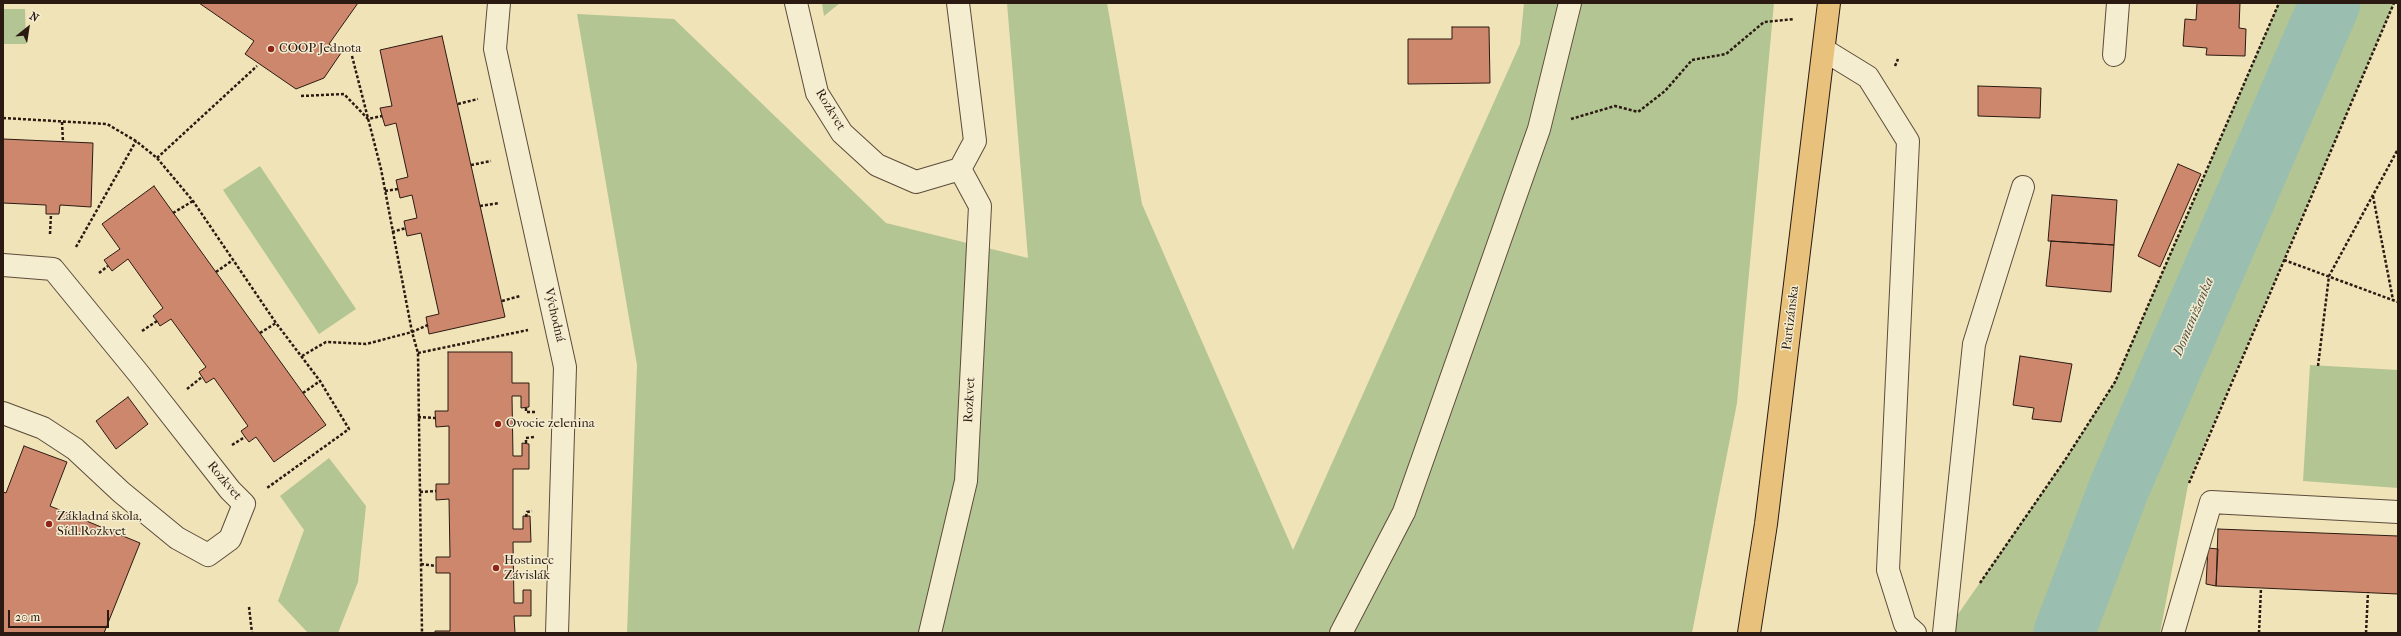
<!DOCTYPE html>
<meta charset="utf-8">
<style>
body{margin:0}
#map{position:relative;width:2401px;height:636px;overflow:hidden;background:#f0e3b7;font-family:"IM FELL French Canon",serif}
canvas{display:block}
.frame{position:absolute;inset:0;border:4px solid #2b1a12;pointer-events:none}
.north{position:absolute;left:8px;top:8px;width:40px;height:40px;-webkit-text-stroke:3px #f5edd0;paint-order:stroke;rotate:30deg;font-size:11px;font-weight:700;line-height:16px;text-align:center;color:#2b1a12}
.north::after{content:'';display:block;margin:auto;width:14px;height:18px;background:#2b1a12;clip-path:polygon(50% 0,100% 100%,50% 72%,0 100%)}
.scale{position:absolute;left:8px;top:610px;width:101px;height:18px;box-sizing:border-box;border:2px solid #2b1a12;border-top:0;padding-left:5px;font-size:12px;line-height:14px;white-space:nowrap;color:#2b1a12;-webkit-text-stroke:3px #f5edd0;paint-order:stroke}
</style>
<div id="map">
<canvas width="2401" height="636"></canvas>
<div class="frame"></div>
<div class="north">N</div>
<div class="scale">20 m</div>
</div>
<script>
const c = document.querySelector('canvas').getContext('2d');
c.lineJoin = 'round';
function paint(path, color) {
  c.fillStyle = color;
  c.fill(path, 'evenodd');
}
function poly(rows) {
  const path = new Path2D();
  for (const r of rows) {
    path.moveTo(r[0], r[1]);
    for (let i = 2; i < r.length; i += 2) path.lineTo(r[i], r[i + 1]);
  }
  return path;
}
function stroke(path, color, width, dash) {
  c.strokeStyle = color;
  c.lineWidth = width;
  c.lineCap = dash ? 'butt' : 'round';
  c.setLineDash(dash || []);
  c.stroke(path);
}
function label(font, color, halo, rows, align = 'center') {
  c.font = font + ' "IM FELL French Canon",serif';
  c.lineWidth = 3;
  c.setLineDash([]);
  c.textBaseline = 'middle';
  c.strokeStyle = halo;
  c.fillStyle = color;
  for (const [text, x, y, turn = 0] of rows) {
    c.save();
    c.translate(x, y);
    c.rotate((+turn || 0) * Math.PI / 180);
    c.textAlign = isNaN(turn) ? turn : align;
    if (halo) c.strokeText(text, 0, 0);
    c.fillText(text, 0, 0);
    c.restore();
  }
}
const green = poly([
 [822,3,840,3,824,16],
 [1007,3,1107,3,1142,204,1293,550,1520,44,1524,3,1774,3,1737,403,1692,633,627,633,637,365,577,14,674,19,886,223,1028,258],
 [2279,3,2394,3,2189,480,2160,633,1945,633,2065,460,2115,382],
 [3,9,25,9,26,44,3,44],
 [260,166,356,309,319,334,223,190],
 [2310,365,2398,370,2398,488,2303,481],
 [329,458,366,506,358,582,338,633,308,633,278,601,304,530,280,496]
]);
const river = poly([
 [2064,633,2119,488,2330,3]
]);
const building = poly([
 [199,3,358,3,329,44,341,53,324,78,296,89,245,54,254,41,199,3],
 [2197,3,2240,3,2239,28,2246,29,2245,56,2206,55,2207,48,2183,46,2185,19,2196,20,2197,3],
 [1452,27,1489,27,1490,83,1408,84,1408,39,1452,39,1452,27],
 [442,36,505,317,429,334,426,317,439,314,421,233,407,236,404,221,417,218,412,195,400,198,396,180,408,177,396,123,385,126,382,116,380,108,392,106,380,50,442,36],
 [1978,86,2041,88,2040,118,1978,116,1978,86],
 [3,139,93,143,91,207,60,205,59,214,46,214,46,205,3,203,3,139],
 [2178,164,2201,174,2160,267,2138,256,2178,164],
 [154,186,326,425,274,462,256,437,249,442,245,437,241,431,248,426,214,378,206,383,199,372,206,367,171,319,160,326,157,321,153,316,163,308,128,259,112,271,104,260,120,249,102,224,154,186],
 [2052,195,2117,200,2114,245,2048,241,2052,195],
 [2051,241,2114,245,2111,292,2046,286,2051,241],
 [448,352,512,352,512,383,529,383,529,407,521,408,521,396,512,396,513,456,522,456,522,443,529,444,529,469,513,469,513,529,523,529,523,516,530,516,531,542,513,542,514,603,523,603,523,590,531,590,531,616,514,616,515,633,435,633,435,631,450,631,450,573,436,573,436,557,450,557,449,499,436,500,436,484,449,484,449,426,436,427,435,411,448,411,448,352],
 [2020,356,2072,364,2061,422,2032,419,2034,408,2013,405,2020,356],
 [128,397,148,424,116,449,96,421,128,397],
 [24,446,67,462,50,506,140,543,104,633,3,633,3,492,6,493,24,446],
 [2218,529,2398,536,2398,594,2216,586,2218,529],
 [2208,548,2218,549,2216,586,2206,584,2208,548]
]);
const path = poly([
 [352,56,381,169,412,332,418,353,422,633],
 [1895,66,1898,59],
 [301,96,344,94,368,119,382,116],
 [458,104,478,99],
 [3,118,107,124,136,141,157,158,193,201,276,323,320,381,349,429,267,488],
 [1571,119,1615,106,1638,112,1665,91,1692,60,1726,54,1764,22,1794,19],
 [62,122,63,142],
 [157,158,257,66],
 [471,165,491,161],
 [385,191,398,189],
 [2373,196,2393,300],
 [480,206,499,203],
 [173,213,193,201],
 [392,232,406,228],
 [50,234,51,214],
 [76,247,136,141],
 [2284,260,2398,302],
 [216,272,233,260],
 [99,273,108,266],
 [502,301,520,296],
 [142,331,157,321],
 [260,333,276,323],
 [418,353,528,330],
 [302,356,326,342,366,344,412,332,428,325],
 [2318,366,2329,276,2398,149],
 [187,389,202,377],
 [303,393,320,381],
 [526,408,526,412,536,412],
 [418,417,435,418],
 [526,443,526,438,534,437],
 [232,445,245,437],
 [2189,483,2394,3],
 [420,492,436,491],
 [526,517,527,512,532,511],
 [421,564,436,566],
 [1980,583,2065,460,2115,382,2279,3],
 [249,607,252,633],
 [2259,633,2261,588],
 [2366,633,2368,592]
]);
const minor = poly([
 [499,3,495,49,565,367,557,633],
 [796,3,817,93,842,133,877,165,916,182,960,169,975,141,958,3],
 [1824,50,1868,77,1908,141,1888,570,1905,624,1915,633],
 [2114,55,2118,3],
 [3,265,53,269,139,374,230,490,244,504,230,539,208,555,177,538,121,492,75,449,43,428,3,413],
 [930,633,966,481,980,206,960,169],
 [1341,633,1404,512,1539,129,1570,3],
 [1944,633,1974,344,2023,187],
 [2173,633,2211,502,2398,512]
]);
const major = poly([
 [1749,633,1766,524,1829,3]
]);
const markers = [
 [271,49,4,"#8f2418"],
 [498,424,4,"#8f2418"],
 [49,524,4,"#8f2418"],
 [496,568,4,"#8f2418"]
];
const poiNames = [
 ["COOP Jednota",279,49],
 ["Ovocie zelenina",506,424],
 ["Základná škola,",57,517],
 ["Sídl.Rozkvet",57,532],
 ["Hostinec",504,561],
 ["Závislák",504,576]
];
const streetNames = [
 ["Rozkvet",830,110,59],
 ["Východná",554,315,77],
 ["Partizánska",1791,318,-83],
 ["Rozkvet",970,400,-87],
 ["Rozkvet",224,481,50]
];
const waterNames = [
 ["Domanižanka",2194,317,-67]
];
paint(green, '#b3c593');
stroke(river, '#9abeb0', 61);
paint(building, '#cc876d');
stroke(building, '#2b1a12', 1);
stroke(minor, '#5c4c3b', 24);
stroke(major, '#2b1a12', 24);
stroke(path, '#2b1a12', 2.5, [3, 2]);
stroke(minor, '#f5edd0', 22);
stroke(major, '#e8c27c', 22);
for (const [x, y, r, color] of markers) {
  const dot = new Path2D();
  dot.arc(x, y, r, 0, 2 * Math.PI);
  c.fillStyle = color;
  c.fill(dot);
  stroke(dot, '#f5edd0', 1.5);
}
label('13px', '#2b1a12', '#f5edd0', poiNames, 'left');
label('13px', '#2b1a12', '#f5edd0', streetNames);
label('italic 14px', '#525349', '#f5edd0', waterNames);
</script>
